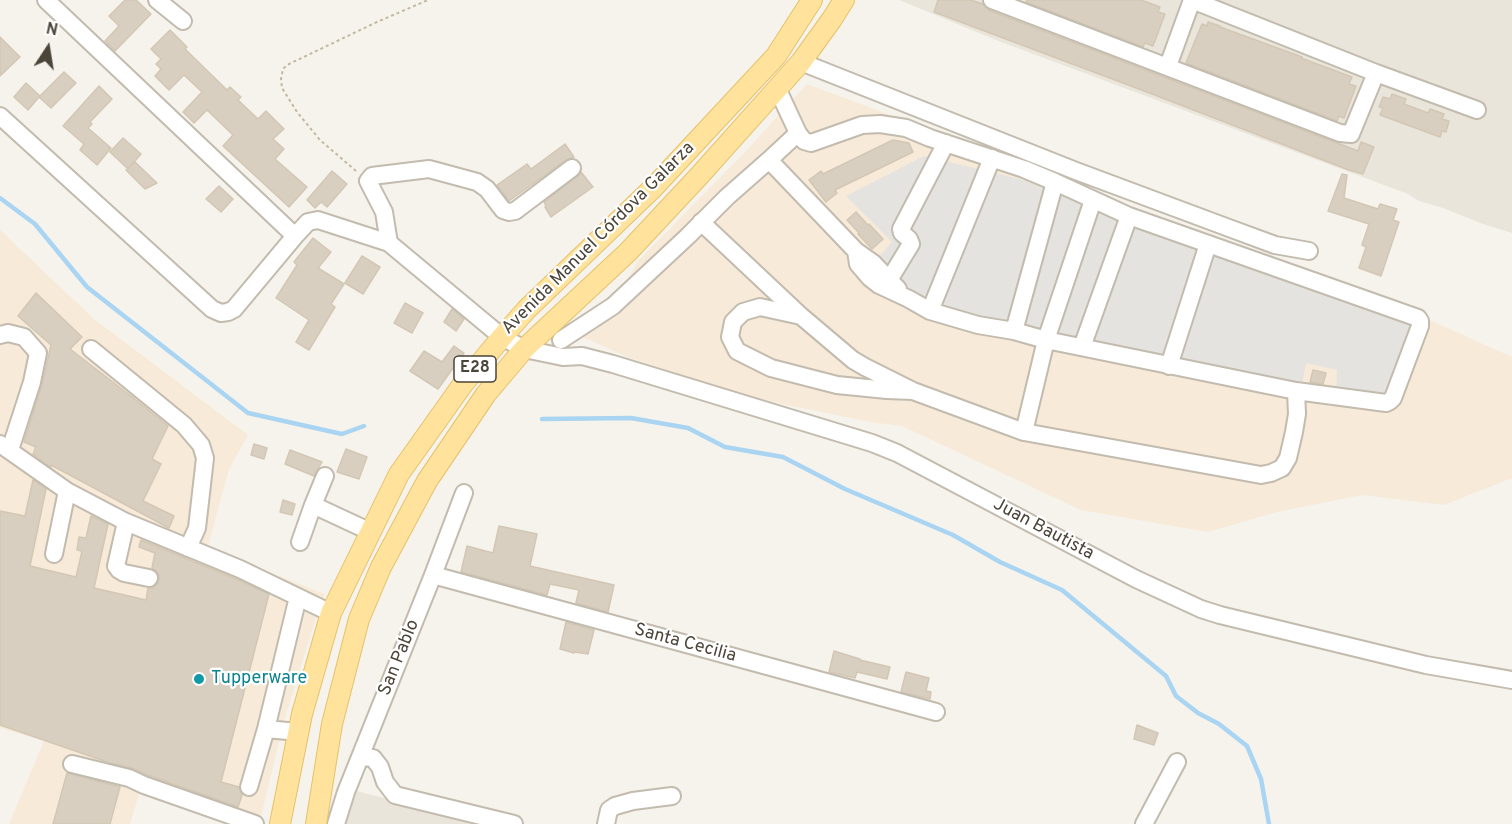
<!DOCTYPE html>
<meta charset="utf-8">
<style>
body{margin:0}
#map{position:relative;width:1512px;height:824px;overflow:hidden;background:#f6f3ec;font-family:Overpass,sans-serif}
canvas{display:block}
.north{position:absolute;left:18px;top:18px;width:60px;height:60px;-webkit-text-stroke:4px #fff;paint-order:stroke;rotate:12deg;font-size:16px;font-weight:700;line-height:24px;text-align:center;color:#4b4439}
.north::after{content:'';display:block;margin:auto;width:21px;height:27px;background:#4b4439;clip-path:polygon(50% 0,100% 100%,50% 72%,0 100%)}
</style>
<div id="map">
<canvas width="1512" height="824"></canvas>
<div class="north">N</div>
</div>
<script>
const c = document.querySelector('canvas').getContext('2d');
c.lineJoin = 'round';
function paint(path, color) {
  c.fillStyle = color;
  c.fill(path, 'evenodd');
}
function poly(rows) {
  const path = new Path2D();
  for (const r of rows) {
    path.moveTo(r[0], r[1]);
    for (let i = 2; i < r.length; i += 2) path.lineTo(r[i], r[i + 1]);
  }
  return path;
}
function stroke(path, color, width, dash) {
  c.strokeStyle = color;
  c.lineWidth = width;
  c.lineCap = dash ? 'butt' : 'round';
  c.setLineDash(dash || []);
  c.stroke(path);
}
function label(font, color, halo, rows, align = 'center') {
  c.font = font + ' Overpass,sans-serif';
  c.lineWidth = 4.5;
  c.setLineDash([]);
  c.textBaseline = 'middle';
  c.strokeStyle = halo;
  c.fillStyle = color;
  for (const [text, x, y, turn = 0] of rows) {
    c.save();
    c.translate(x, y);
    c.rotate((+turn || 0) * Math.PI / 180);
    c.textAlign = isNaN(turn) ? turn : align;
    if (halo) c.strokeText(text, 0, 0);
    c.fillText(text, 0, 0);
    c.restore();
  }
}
const residential = poly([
 [899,0,1512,0,1512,233,1483,224,1443,208,1419,201,1408,194,996,40],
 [357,791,484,824,345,824]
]);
const commercial = poly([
 [807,84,1070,182,1161,219,1412,312,1512,357,1512,478,1444,505,1362,495,1277,512,1208,532,1081,510,902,426,870,422,748,397,627,357,565,329,603,304,627,281,638,261,744,153],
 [0,230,94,319,248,435,229,469,208,546,243,562,325,594,314,624,285,718,260,820,140,790,130,824,9,824,44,741,0,728]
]);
const parking = poly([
 [924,156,1028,181,1139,230,1411,321,1386,395,1336,390,1337,370,1306,363,1302,384,972,319,910,293,877,259,892,242,846,196]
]);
const stream = poly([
 [0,198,35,224,87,287,248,413,342,434,364,426],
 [542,419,631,418,688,428,725,447,783,457,845,489,953,535,1000,562,1062,590,1166,676,1176,696,1198,713,1219,724,1247,746,1261,779,1269,824]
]);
const building = poly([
 [125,0,136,0,151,14,115,51,105,41,119,26,109,16,125,0],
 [938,0,971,0,983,4,988,10,1358,151,1361,142,1374,147,1363,174,1349,170,1147,92,934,12,938,0],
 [1027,0,1141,0,1160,7,1158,12,1165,14,1153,46,1145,43,1143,47,1026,2,1027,0],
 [1208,22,1220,26,1220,27,1302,57,1301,58,1352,77,1349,84,1356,86,1344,118,1339,116,1337,121,1186,63,1202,24,1207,26,1208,22],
 [170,30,187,47,185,49,227,90,230,87,241,97,238,100,258,119,266,111,284,129,273,139,284,149,275,159,307,187,289,207,223,146,233,135,207,110,194,123,183,112,202,92,184,75,169,90,155,76,161,69,156,64,161,59,151,49,170,30],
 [0,37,20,57,0,76,0,37],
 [64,72,76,83,51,108,39,97,28,110,14,97,26,83,40,96,64,72],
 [99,86,112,99,90,122,92,124,88,128,111,148,97,165,80,150,84,144,63,126,99,86],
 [1392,94,1406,99,1404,104,1428,113,1430,109,1444,114,1442,119,1449,121,1446,132,1442,131,1440,137,1380,115,1383,108,1379,107,1383,97,1390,99,1392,94],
 [123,138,141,154,128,169,110,152,123,138],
 [893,140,909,143,913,152,835,190,837,193,826,202,809,180,821,171,823,174,893,140],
 [565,144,574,157,566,160,509,201,497,185,527,164,531,169,565,144],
 [135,162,157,183,145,189,126,170,135,162],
 [332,171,347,184,327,207,321,202,315,208,307,200,332,171],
 [581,172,593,187,551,217,545,207,546,206,544,202,578,176,581,172],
 [1342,174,1347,175,1344,198,1378,209,1380,204,1397,209,1393,220,1399,222,1381,276,1359,268,1366,247,1362,245,1369,224,1328,211,1342,174],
 [219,186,233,199,221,212,206,199,219,186],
 [856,212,868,225,869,224,883,239,872,249,858,234,859,233,847,220,856,212],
 [313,238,331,252,318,268,344,284,331,304,335,307,309,350,296,342,309,320,276,298,297,265,294,262,313,238],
 [362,256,380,267,363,294,345,283,362,256],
 [36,293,82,337,70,349,131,396,168,426,152,459,161,464,143,501,174,516,169,528,51,465,51,467,33,454,36,447,24,442,42,385,51,345,18,316,36,293],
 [405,303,423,313,412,333,394,323,405,303],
 [452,309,464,319,456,331,444,322,452,309],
 [454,346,464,353,438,389,410,371,424,351,442,362,454,346],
 [1313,370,1326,373,1323,384,1310,382,1313,370],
 [254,444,267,448,264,459,251,455,254,444],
 [346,449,367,457,359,479,337,472,346,449],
 [290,450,322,462,314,476,285,464,290,450],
 [33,480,46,489,30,566,76,577,82,551,77,550,79,537,86,538,91,516,108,524,94,588,146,600,148,588,153,588,157,584,159,581,159,575,156,571,152,568,155,553,139,547,141,540,236,579,269,594,221,782,239,787,242,795,238,807,148,775,132,768,110,763,0,725,0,511,25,516,33,480],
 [283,500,295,504,292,515,280,512,283,500],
 [499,526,537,534,530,566,614,585,608,612,576,603,579,590,550,584,547,595,461,572,467,546,493,553,499,526],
 [566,622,594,630,588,654,575,652,574,653,560,649,566,622],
 [834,651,860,659,860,660,890,667,887,679,857,672,855,678,829,672,834,651],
 [906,672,929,678,926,691,931,692,930,699,901,692,906,672],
 [1137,725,1158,733,1154,745,1134,739,1137,725],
 [67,773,120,787,110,824,53,824,67,773]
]);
const path = poly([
 [356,171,320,140,297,112,282,88,281,79,283,69,287,65,377,22,428,0]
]);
const minor = poly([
 [46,0,295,236,308,222,318,220,389,243,502,337,524,349,563,357,582,356,613,364,872,443,897,453,1136,579,1201,609,1220,615,1426,665,1512,680],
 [157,0,183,21],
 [992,0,1340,133,1351,134,1376,73],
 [801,62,1076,171,1229,228,1275,245,1309,251],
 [1168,66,1192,0,1376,73,1477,110],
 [777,88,798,133,804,141,811,143,862,125,880,124,906,128,930,138,1024,169,1055,182,1014,331],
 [0,116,212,309,221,313,228,312,234,309,295,236],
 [769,160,798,133],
 [1055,182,1129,216,1418,318,1420,321,1420,326,1393,398,1390,401,1386,403,1296,391],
 [701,222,801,316],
 [389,243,384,212,368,181,372,176,429,169,477,182,487,189,503,210,509,212,515,211,572,168],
 [856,251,858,264,870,278,879,285,909,299,930,311,978,325,1014,331,1046,340,1296,391,1297,414,1294,432,1288,458,1282,468,1271,473,1261,475,1024,432,1046,340,1093,200],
 [889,280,911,244,909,239,902,233,901,229,946,143],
 [930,311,992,158],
 [0,335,8,333,24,337,38,353,32,382,10,450],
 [561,340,613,306,688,236,727,197,769,160,856,251,873,263,898,289],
 [1082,347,1129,216],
 [91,349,184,425,201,445,205,458,197,528,188,548],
 [1169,366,1208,244],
 [913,391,887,390,837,385,771,368,737,351,730,337,733,322,743,312,760,307,801,316,853,360,865,367,913,391,1024,432],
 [0,444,67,491,126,522,240,569,331,613],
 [313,505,325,476],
 [126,522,116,566,119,570,124,573,149,578],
 [300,542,313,505,371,532],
 [54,554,67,491],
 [433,575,936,712],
 [298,597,266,729,298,732],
 [361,757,373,758,380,767,385,782,395,795,514,824],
 [72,764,129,778,144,785,255,824],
 [249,787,266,729],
 [336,824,346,792,433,575,464,493],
 [606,824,609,810,615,806,633,801,672,796],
 [1144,824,1177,762]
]);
const major = poly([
 [280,824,302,714,331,613,399,474,463,384,502,337,527,309,653,188,776,56,812,0],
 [316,824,332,724,359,619,381,567,427,481,486,394,524,349,628,252,699,176,801,62,832,19,844,0]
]);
const markers = [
 [199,679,6,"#0f9aa8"]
];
const shields = [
 [475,369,42]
];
const shieldNames = [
 ["E28",475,369]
];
const streetNames = [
 ["Avenida Manuel Córdova Galarza",599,239,-45],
 ["Juan Bautista",1043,530,28],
 ["Santa Cecilia",685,644,15],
 ["San Pablo",400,658,-68]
];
const cultureNames = [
 ["Tupperware",211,679]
];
paint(residential, '#eae5da');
paint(commercial, '#f7ead8');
paint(parking, '#e5e3e0');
stroke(stream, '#a9d4f2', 4.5);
paint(building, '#d8cfc1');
stroke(building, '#d3c7b4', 1.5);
stroke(minor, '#c2bbae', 20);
stroke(major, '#e6c16a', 22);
stroke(path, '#c4b79f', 2, [3, 3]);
stroke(minor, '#fff', 16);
stroke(major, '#ffe39c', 20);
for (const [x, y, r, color] of markers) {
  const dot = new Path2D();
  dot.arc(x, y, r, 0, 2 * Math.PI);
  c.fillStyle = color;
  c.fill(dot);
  stroke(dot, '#fff', 2);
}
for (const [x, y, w] of shields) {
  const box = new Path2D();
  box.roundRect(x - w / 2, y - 13, w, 26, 4.5);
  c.fillStyle = '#fff';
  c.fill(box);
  stroke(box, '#4b4439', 1.5);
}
label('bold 16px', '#4b4439', null, shieldNames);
label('18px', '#4b4439', '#fff', streetNames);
label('18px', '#0d838f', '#fff', cultureNames, 'left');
</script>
